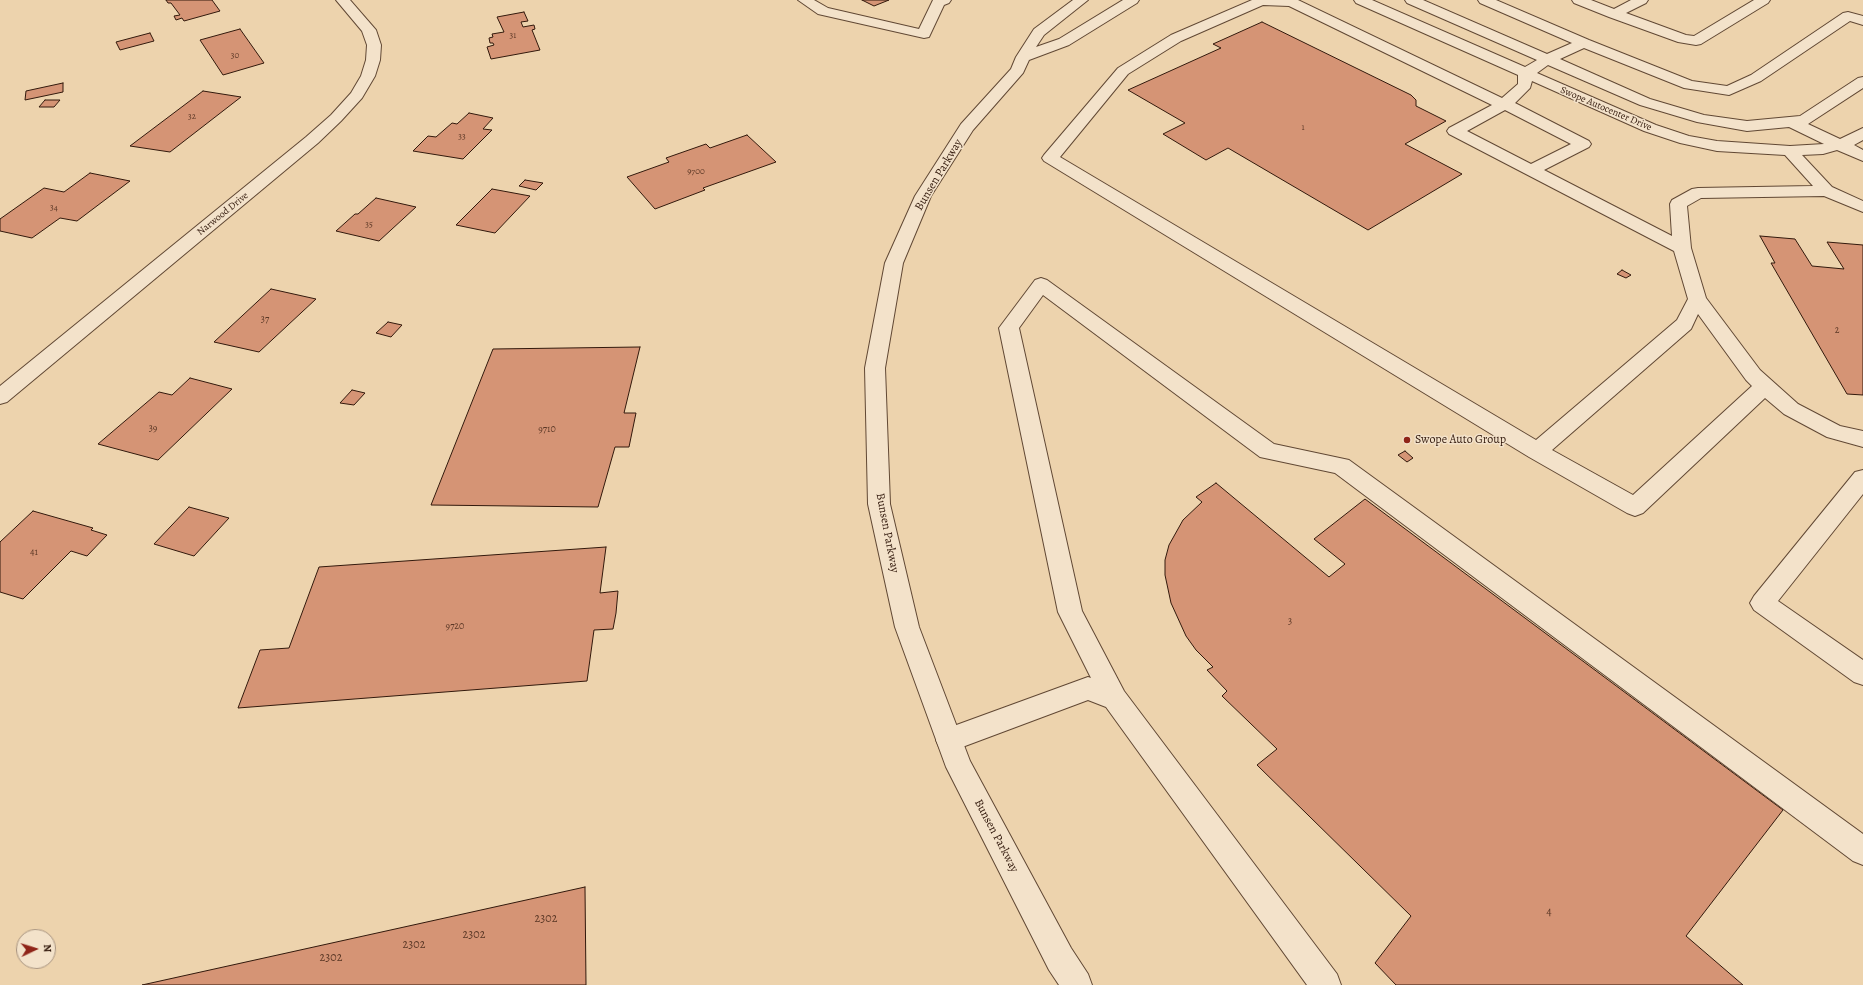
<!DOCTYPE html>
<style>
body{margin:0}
#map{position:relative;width:1863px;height:985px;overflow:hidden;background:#edd3ad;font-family:Alegreya,serif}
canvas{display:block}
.north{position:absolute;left:16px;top:929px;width:40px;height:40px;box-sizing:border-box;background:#f3e2ca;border:1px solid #a6927e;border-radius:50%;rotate:86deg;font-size:11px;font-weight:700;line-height:16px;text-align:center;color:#32190c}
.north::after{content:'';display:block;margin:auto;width:14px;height:18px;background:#8f2418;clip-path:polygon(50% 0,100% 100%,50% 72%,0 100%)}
</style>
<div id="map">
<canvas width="1863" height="985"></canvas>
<div class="north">N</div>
</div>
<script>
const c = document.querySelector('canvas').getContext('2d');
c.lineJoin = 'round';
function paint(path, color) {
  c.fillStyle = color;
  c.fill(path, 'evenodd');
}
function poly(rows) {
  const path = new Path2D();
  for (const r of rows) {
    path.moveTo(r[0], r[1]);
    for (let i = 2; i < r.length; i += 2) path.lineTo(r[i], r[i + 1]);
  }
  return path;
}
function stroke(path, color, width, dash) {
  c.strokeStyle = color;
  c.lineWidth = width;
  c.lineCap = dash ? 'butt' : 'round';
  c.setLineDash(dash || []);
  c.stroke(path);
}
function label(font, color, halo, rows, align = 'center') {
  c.font = font + ' Alegreya,serif';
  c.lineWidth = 3;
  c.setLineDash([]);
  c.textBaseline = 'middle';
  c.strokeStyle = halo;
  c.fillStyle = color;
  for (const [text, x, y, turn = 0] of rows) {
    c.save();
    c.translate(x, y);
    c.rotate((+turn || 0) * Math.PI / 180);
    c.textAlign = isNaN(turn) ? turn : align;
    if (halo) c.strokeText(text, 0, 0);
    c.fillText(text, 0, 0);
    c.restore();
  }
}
const building = poly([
 [166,0,212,0,220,11,184,21,182,18,176,20,174,16,180,15,171,3,168,3,166,0],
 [862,0,889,0,874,6,862,0],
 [524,12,528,21,521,22,523,27,534,25,535,29,532,30,540,50,491,59,487,47,494,45,493,43,490,43,489,38,493,37,492,34,504,32,497,17,524,12],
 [1262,22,1411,95,1416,100,1416,106,1446,121,1405,144,1462,174,1368,230,1228,148,1206,160,1163,134,1185,123,1128,90,1221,48,1213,44,1262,22],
 [240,29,264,63,223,75,200,40,240,29],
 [150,33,154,41,120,50,116,42,150,33],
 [63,83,63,92,25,100,26,91,63,83],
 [203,91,241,97,170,152,130,146,203,91],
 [45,100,60,100,54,107,39,107,45,100],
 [469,113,493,118,483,129,492,130,463,159,413,151,428,136,436,137,452,123,457,124,469,113],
 [747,135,776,162,703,188,705,190,655,209,627,177,669,162,666,158,706,144,710,148,747,135],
 [90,173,130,181,77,221,60,218,32,238,0,231,0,219,44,188,64,192,90,173],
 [525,180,543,183,536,190,519,186,525,180],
 [492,189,530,196,495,233,456,225,492,189],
 [376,198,416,207,379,241,336,231,355,214,358,214,376,198],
 [1760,236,1795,239,1812,266,1844,269,1827,242,1863,245,1863,395,1847,394,1771,263,1775,263,1760,236],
 [1622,270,1631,275,1626,278,1617,274,1622,270],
 [271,289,316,299,259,352,214,342,271,289],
 [388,322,402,325,391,337,376,333,388,322],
 [640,347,624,413,636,413,629,447,615,447,598,507,431,505,493,349,640,347],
 [190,378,232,389,158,460,98,444,159,392,172,395,190,378],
 [352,390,365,393,354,405,340,403,352,390],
 [1405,451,1413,458,1407,462,1398,455,1405,451],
 [1216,483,1329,577,1345,564,1314,539,1365,499,1783,810,1686,936,1743,985,1396,985,1375,963,1411,916,1257,765,1277,749,1222,696,1227,691,1207,670,1213,667,1196,650,1186,636,1171,603,1165,575,1165,560,1169,545,1183,520,1202,502,1196,497,1216,483],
 [189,507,229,518,194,556,154,544,189,507],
 [33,511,93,528,91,530,107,535,87,556,71,551,23,599,0,592,0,542,33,511],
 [606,547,600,593,618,591,616,613,613,629,594,630,587,681,238,708,260,650,289,648,319,567,606,547],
 [585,887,586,985,142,985,585,887]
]);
const service = poly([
 [798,0,814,0,828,8,919,29,933,0,951,0,949,3,944,5,929,37,924,38,818,14,798,0],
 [1252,0,1298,0,1502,98,1518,84,1518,75,1356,3,1354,0,1372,0,1525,67,1537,60,1407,3,1405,0,1423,0,1547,54,1572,43,1480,3,1478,0,1496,0,1589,40,1692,81,1727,86,1751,75,1843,13,1848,12,1863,16,1863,25,1850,21,1761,81,1729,95,1684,88,1584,48,1560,59,1650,99,1704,115,1747,121,1800,116,1858,78,1863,77,1863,88,1808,124,1840,139,1863,128,1863,140,1854,145,1863,150,1863,161,1837,150,1823,154,1802,155,1832,187,1863,201,1863,212,1824,196,1701,198,1687,206,1691,248,1706,298,1760,370,1798,404,1840,426,1863,431,1863,447,1827,437,1784,414,1765,398,1643,513,1635,516,1627,513,1529,457,1044,161,1042,158,1044,155,1118,68,1171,35,1252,0],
 [1263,5,1289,6,1492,105,1449,128,1447,131,1449,134,1674,251,1688,299,1677,320,1536,440,1060,157,1128,74,1181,41,1263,5],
 [1548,65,1640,105,1697,122,1747,131,1789,127,1824,144,1790,146,1717,141,1689,136,1656,125,1537,73,1548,65],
 [1532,81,1644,131,1680,143,1717,151,1785,155,1813,186,1698,188,1692,189,1672,200,1670,204,1672,236,1544,170,1589,147,1591,144,1589,141,1515,103,1530,88,1532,81],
 [1505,110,1571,144,1531,164,1467,131,1505,110],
 [1698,314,1746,380,1752,386,1633,495,1552,450,1691,329,1698,314],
 [1572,0,1591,0,1614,9,1631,0,1648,0,1646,3,1626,13,1686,35,1694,36,1754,0,1770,0,1768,3,1701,44,1696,45,1678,42,1609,17,1574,3,1572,0],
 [1041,278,1047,280,1274,444,1349,460,1863,834,1863,865,1853,861,1335,473,1260,457,1043,295,1019,328,1082,611,1124,691,1337,974,1341,985,1307,985,1106,707,1088,700,949,752,940,749,936,740,940,731,1088,677,1091,678,1058,612,999,328,1035,280,1041,278],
 [1863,470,1863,494,1778,601,1863,660,1863,685,1854,682,1754,610,1750,603,1754,596,1855,472,1863,470]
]);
const minor = poly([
 [336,0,350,0,376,30,381,45,380,60,375,76,362,98,341,121,318,143,7,402,0,404,0,386,306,137,331,115,351,93,361,76,366,60,367,45,362,31,336,0]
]);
const tertiary = poly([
 [1073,0,1088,0,1044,35,1036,47,1059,39,1123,0,1139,0,1137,3,1069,45,1029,60,1023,73,973,130,931,196,903,263,885,368,890,504,919,627,970,761,1071,948,1088,974,1092,985,1059,985,1049,970,946,767,895,627,868,504,865,368,885,263,915,196,961,124,1011,69,1016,57,1034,29,1073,0]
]);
const markers = [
 [1407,440,4,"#8f2418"]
];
const farNumbernames = [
 ["31",513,36],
 ["30",235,56],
 ["32",192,117],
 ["1",1303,128],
 ["33",462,137],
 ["9700",696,172],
 ["34",54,208],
 ["35",369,225]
];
const farStreetnames = [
 ["Swope Autocenter Drive",1606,109,23],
 ["Narwood Drive",223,214,-39]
];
const numberNames = [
 ["37",265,320],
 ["2",1837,331],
 ["39",153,429],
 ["9710",547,430],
 ["41",34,553],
 ["3",1290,622],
 ["9720",455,627]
];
const streetNames = [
 ["Bunsen Parkway",939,175,-59],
 ["Bunsen Parkway",887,533,79],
 ["Bunsen Parkway",996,836,62]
];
const poiNames = [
 ["Swope Auto Group",1415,440]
];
const nearNumbernames = [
 ["4",1549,912],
 ["2302",546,919],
 ["2302",474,935],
 ["2302",414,945],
 ["2302",331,958]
];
paint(building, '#d59475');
stroke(building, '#32190c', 1);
stroke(service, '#614834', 2);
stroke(minor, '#614834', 2);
stroke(tertiary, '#614834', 2);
paint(service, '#f3e2ca');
paint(minor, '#f3e2ca');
paint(tertiary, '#f3e2ca');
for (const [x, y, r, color] of markers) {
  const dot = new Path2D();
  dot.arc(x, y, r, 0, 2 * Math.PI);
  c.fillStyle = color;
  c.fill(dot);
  stroke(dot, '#f3e2ca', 1.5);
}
label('9px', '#5b3826', null, farNumbernames);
label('10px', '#32190c', '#f3e2ca', farStreetnames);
label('10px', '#5b3826', null, numberNames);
label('12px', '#32190c', '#f3e2ca', streetNames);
label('12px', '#32190c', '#f3e2ca', poiNames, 'left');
label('12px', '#5b3826', null, nearNumbernames);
</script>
